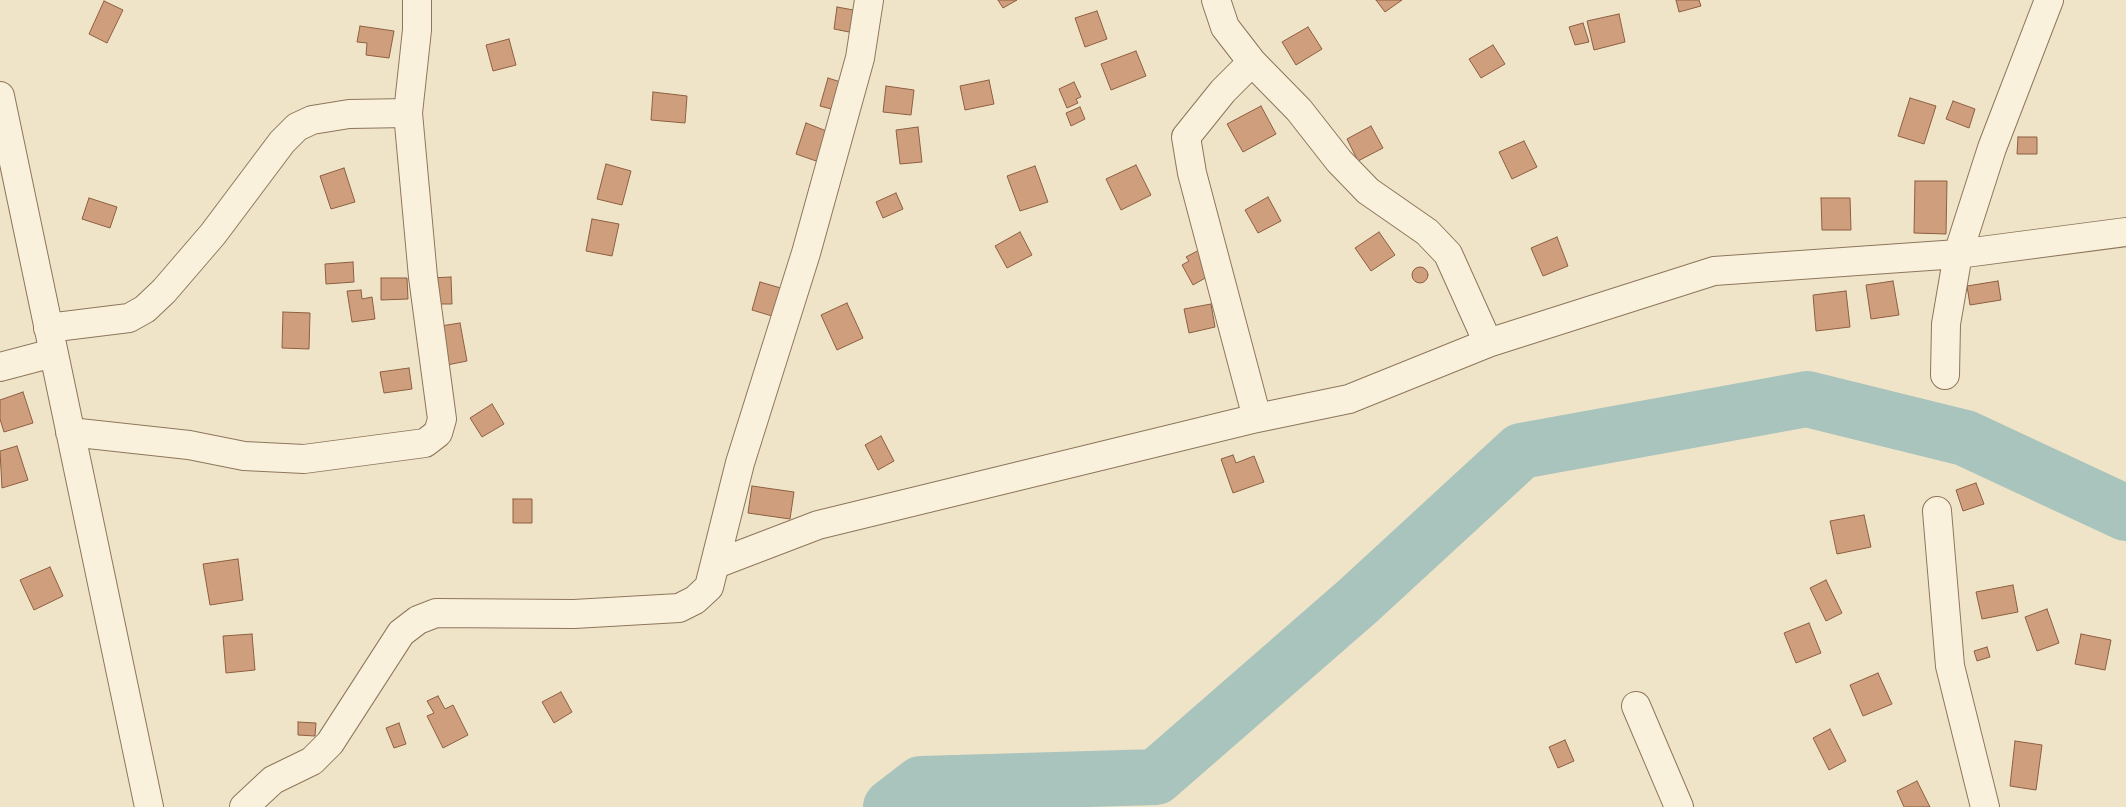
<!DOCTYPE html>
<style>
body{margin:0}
canvas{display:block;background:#f0e4c8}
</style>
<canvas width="2126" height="807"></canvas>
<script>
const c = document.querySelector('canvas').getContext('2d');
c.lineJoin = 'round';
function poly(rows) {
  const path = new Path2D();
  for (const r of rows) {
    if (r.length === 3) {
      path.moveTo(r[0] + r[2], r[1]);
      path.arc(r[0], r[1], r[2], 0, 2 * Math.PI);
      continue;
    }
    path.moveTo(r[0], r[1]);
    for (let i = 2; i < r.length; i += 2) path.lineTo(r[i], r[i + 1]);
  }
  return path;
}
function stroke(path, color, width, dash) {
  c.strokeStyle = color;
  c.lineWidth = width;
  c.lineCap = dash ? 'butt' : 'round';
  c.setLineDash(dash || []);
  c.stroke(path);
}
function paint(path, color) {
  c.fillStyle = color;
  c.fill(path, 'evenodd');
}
const river = poly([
 [891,807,921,784,1156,777,1358,601,1521,451,1807,399,1965,438,2126,513]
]);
const building = poly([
 [998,0,1017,0,1003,8,998,0],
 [1376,0,1402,0,1385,12,1376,0],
 [1676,0,1699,0,1701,6,1679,12,1676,0],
 [104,1,123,10,107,43,89,34,104,1],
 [837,7,859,11,854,33,834,29,837,7],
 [1097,11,1107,39,1085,47,1075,18,1097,11],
 [1619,14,1625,42,1594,50,1587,21,1619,14],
 [1583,23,1589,42,1575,45,1569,27,1583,23],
 [360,26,394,31,389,58,366,55,367,43,357,42,360,26],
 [1308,27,1322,49,1296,65,1282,42,1308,27],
 [509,39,516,65,493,71,486,45,509,39],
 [1493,45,1505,64,1481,78,1469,59,1493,45],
 [1136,51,1146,76,1111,90,1101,64,1136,51],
 [828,78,847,84,839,111,820,106,828,78],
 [989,80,994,104,965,110,960,86,989,80],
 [1074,82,1081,97,1076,99,1078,103,1067,108,1059,89,1074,82],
 [886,86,914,90,911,115,883,112,886,86],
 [653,92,687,96,685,123,651,120,653,92],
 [1910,98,1936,106,1924,144,1898,136,1910,98],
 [1953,101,1975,109,1969,128,1946,119,1953,101],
 [1261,106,1276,134,1243,152,1227,124,1261,106],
 [1080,107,1085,119,1071,126,1066,113,1080,107],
 [806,123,829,132,819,162,796,154,806,123],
 [1371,126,1383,148,1358,161,1347,139,1371,126],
 [918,127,922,162,900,164,896,130,918,127],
 [2018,137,2037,137,2037,154,2017,154,2018,137],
 [1524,141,1537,167,1512,179,1499,152,1524,141],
 [606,164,631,171,622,205,597,199,606,164],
 [1136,165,1151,195,1121,210,1106,179,1136,165],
 [1035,166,1048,202,1020,211,1007,176,1035,166],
 [344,168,355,202,331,209,320,176,344,168],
 [1915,181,1947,181,1946,234,1914,233,1915,181],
 [896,193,903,209,883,218,876,202,896,193],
 [1268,197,1281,221,1258,233,1245,210,1268,197],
 [89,198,117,207,110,228,82,219,89,198],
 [1821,198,1850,198,1851,230,1822,230,1821,198],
 [592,219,619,224,612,256,586,251,592,219],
 [1020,232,1032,255,1007,268,995,246,1020,232],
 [1379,232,1395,255,1371,271,1355,248,1379,232],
 [1557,237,1568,266,1543,276,1531,248,1557,237],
 [1201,249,1214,273,1193,285,1182,265,1189,261,1186,257,1201,249],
 [353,262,354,282,326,284,325,264,353,262],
 [1420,275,8],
 [451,277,452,304,430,304,429,278,451,277],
 [381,278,407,278,408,299,381,300,381,278],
 [1893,281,1899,315,1871,319,1866,285,1893,281],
 [1998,281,2001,300,1970,305,1967,286,1998,281],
 [760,282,791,291,782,319,752,310,760,282],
 [361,290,362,299,372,297,375,319,352,322,347,291,361,290],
 [1846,291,1850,327,1816,331,1813,295,1846,291],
 [847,303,863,338,837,350,821,315,847,303],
 [1211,304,1215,327,1189,333,1184,309,1211,304],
 [283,312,310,313,309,349,282,348,283,312],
 [460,323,467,361,442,366,434,327,460,323],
 [409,368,412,389,384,393,380,372,409,368],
 [23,392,33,423,4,432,0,419,0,400,23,392],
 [492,404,504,424,482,437,470,418,492,404],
 [881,436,894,461,878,470,865,445,881,436],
 [17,446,28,480,2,488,0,451,17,446],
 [1233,455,1236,463,1254,456,1264,482,1233,493,1221,459,1233,455],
 [1976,483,1984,504,1963,511,1956,490,1976,483],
 [752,486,794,492,790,519,748,513,752,486],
 [513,499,532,499,532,523,513,523,513,499],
 [1864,515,1871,547,1837,554,1830,521,1864,515],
 [238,559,243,600,210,605,203,564,238,559],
 [50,567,63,596,34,610,20,580,50,567],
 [1826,580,1842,613,1826,621,1810,588,1826,580],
 [2013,585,2018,612,1982,619,1976,592,2013,585],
 [2047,609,2059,643,2037,651,2025,617,2047,609],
 [1809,623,1821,653,1796,663,1784,633,1809,623],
 [252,634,255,670,226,673,223,636,252,634],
 [2081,634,2111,640,2105,670,2075,664,2081,634],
 [1987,647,1990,657,1977,661,1974,651,1987,647],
 [1878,673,1892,704,1863,716,1850,685,1878,673],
 [561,692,572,712,554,723,542,702,561,692],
 [438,696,445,709,453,705,468,735,443,748,427,716,434,713,427,701,438,696],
 [298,722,316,723,315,736,298,735,298,722],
 [399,723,406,744,394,748,386,728,399,723],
 [1830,729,1846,761,1829,770,1813,738,1830,729],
 [1565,740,1574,761,1558,768,1549,747,1565,740],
 [2015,741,2042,745,2036,790,2010,786,2015,741],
 [1917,781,1930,807,1904,807,1897,791,1917,781]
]);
const minor = poly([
 [1216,0,1225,27,1252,62,1299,110,1339,161,1368,191,1427,232,1448,254,1488,343],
 [1252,62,1223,91,1186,137,1192,173,1257,418],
 [0,96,149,807],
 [48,328,129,318,145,309,164,291,213,234,282,142,297,127,312,120,349,114,408,113],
 [0,367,53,353],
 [1945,375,1946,324,1958,254,1992,148,2049,0],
 [70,432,189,445,244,456,304,459,425,443,438,433,442,419,423,277,408,113,417,30,417,0],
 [1937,511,1950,666,1985,807],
 [716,564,818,525,1257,418,1349,399,1488,343,1714,271,1958,254,2126,232],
 [1636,706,1679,807],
 [244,807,273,780,312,761,330,743,401,633,418,620,436,613,574,614,679,608,695,600,709,587,740,463,806,253,860,58,869,0]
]);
stroke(river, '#a9c4bc', 56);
paint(building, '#cf9f7d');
stroke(building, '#8d5f41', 1);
stroke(minor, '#8d765c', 30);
stroke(minor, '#faf1dc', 28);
</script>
